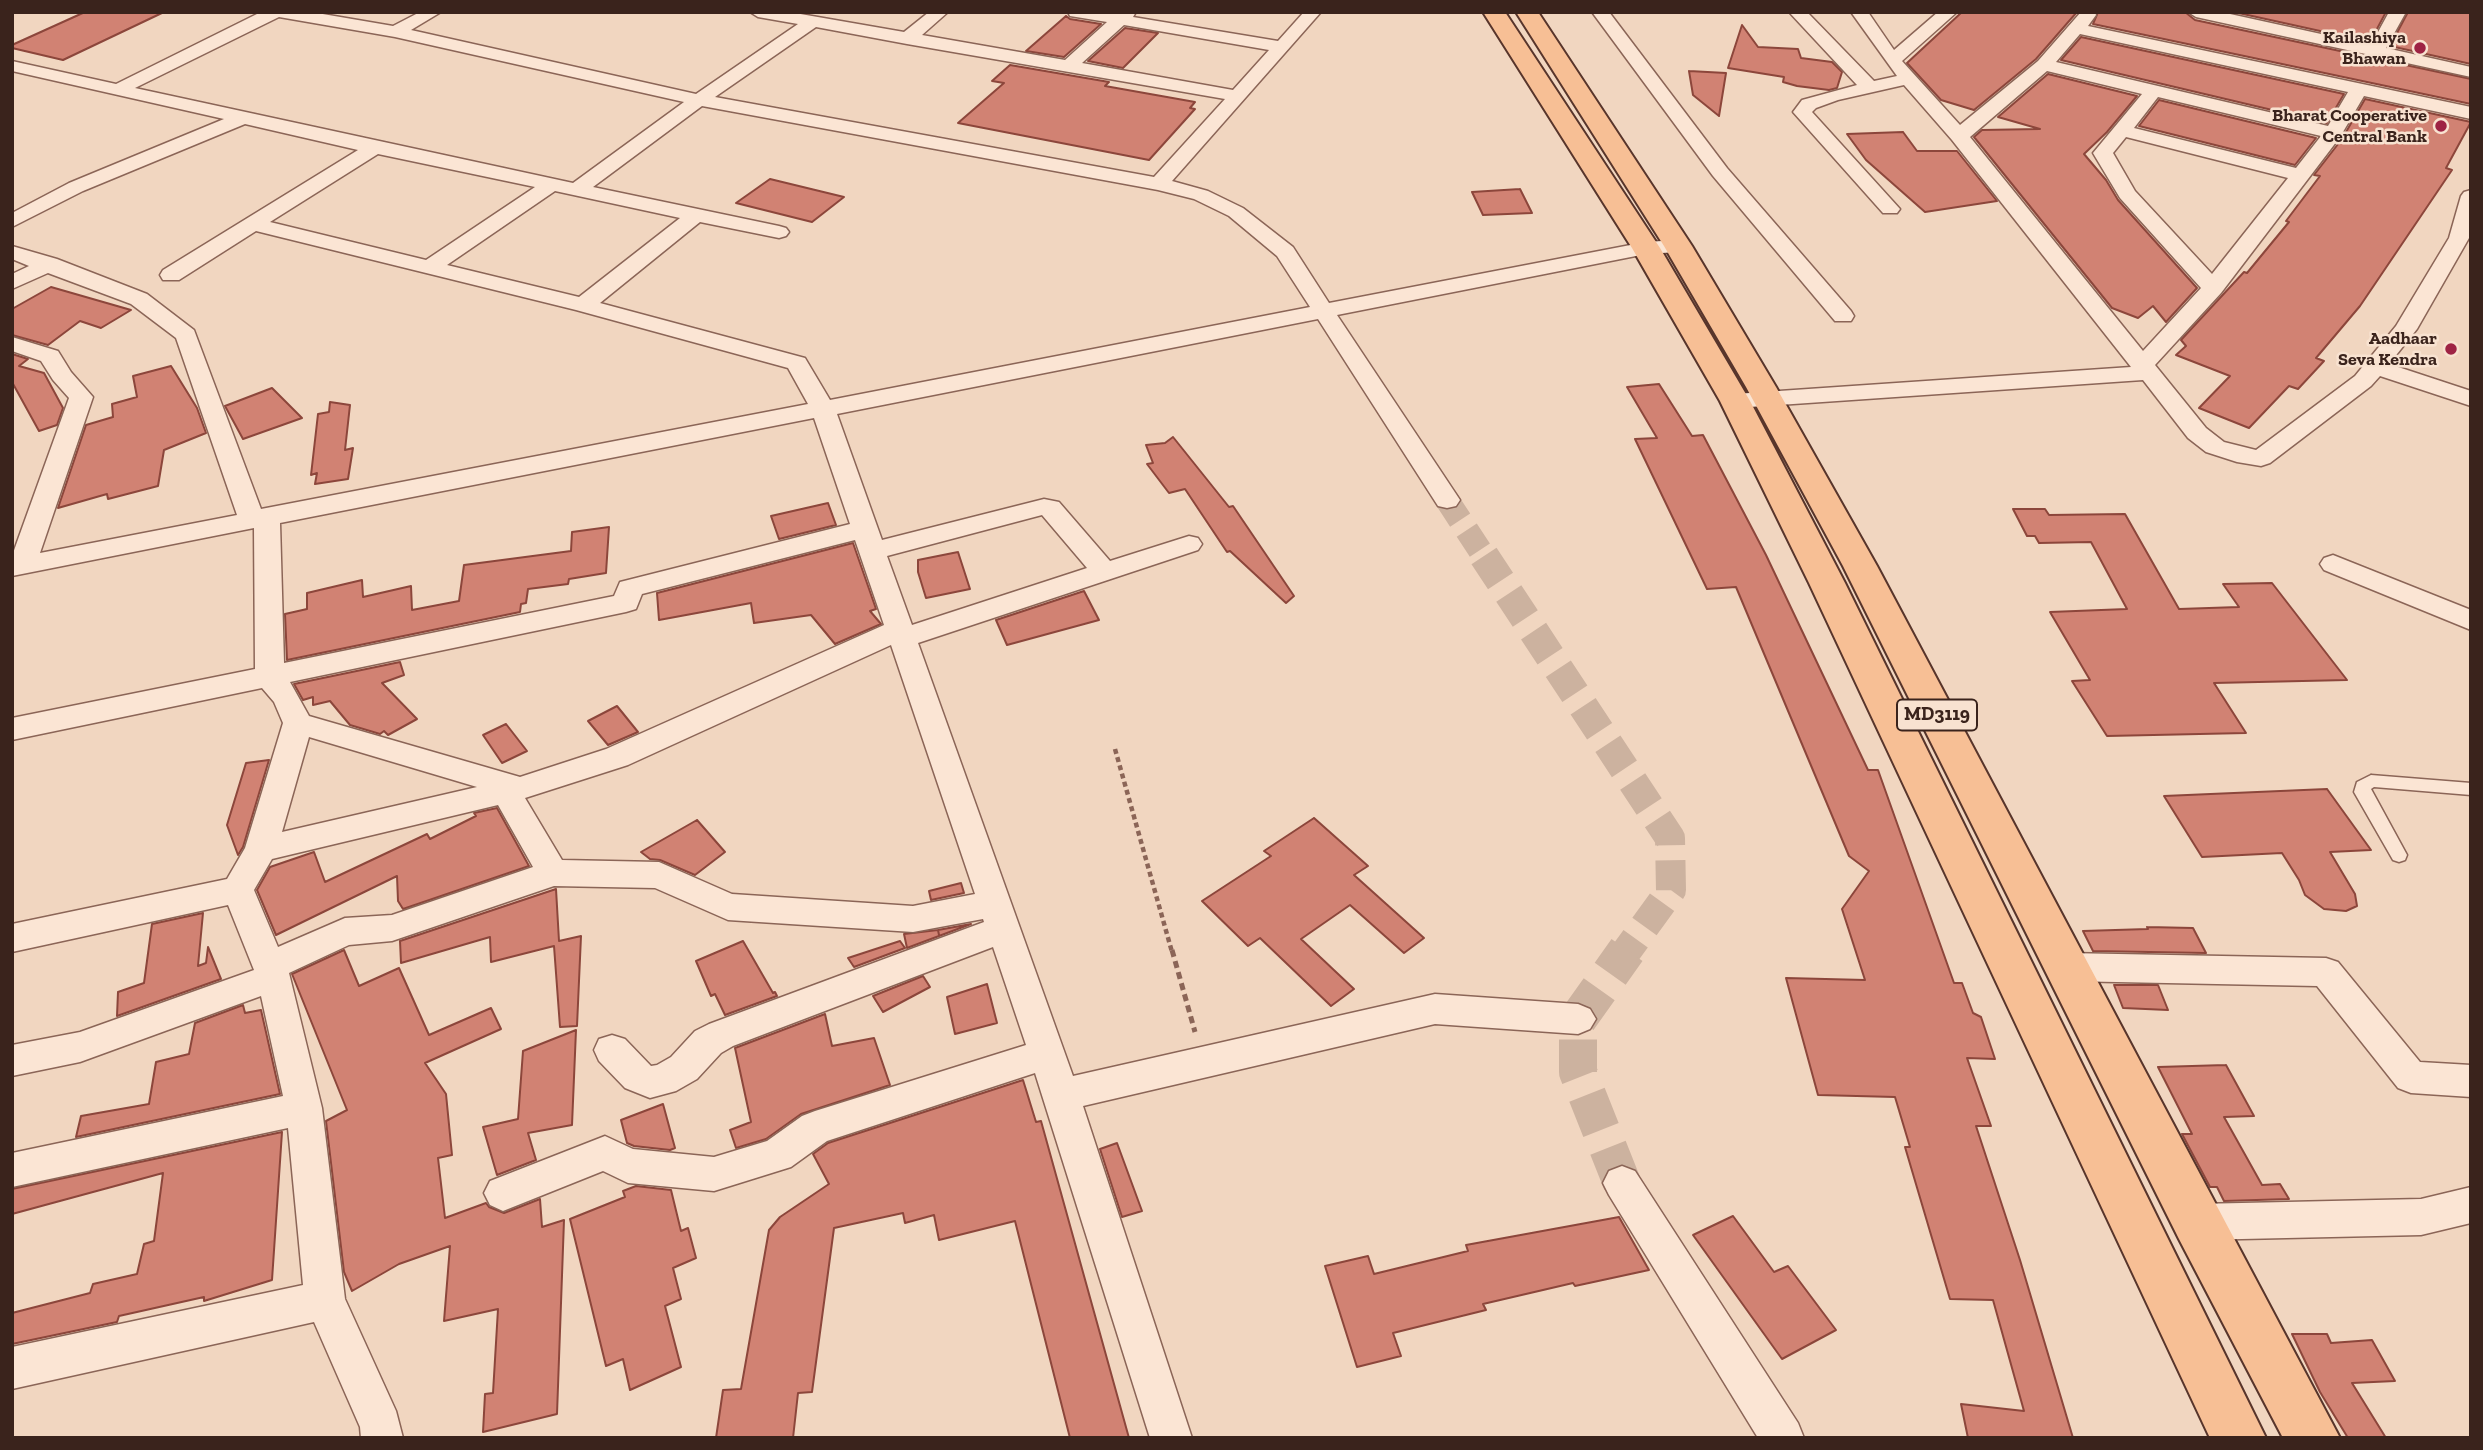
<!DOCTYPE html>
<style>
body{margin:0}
#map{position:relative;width:2483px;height:1450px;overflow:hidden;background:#f1d6c0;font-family:"Zilla Slab",serif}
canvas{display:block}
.frame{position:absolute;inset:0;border:14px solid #3a231c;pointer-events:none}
</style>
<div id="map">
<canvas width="2483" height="1450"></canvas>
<div class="frame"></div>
</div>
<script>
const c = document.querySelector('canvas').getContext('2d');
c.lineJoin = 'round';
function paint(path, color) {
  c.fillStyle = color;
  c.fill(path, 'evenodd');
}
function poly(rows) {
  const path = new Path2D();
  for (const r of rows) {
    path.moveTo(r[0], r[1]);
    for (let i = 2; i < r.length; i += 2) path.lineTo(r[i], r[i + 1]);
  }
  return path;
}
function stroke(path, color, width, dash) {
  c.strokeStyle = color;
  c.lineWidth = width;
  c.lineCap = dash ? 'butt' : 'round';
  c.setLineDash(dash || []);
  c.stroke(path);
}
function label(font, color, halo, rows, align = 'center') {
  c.font = font + ' "Zilla Slab",serif';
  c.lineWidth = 5;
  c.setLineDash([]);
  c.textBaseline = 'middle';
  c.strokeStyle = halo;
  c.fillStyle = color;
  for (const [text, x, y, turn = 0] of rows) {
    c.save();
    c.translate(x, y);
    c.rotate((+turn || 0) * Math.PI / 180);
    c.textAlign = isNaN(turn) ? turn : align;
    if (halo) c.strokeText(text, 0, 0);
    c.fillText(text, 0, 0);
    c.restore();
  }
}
const building = poly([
 [85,12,164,12,63,60,12,48,12,45,85,12],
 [1962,12,2077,12,2036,59,1974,110,1941,100,1907,63,1962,12],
 [2098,12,2185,12,2195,20,2471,79,2471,104,2093,24,2098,12],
 [2234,12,2386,12,2370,42,2234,12],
 [2408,12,2471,12,2471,64,2390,46,2408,12],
 [1066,16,1070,19,1101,24,1064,57,1026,51,1066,16],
 [1742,25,1758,47,1798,49,1801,58,1832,62,1842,72,1837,88,1829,90,1797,86,1783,82,1784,77,1728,68,1742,25],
 [1125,28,1158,33,1123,68,1088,61,1125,28],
 [2081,37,2344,94,2327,123,2061,60,2081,37],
 [1010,65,1109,82,1105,86,1195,102,1190,108,1195,109,1149,160,958,123,1004,83,992,81,1010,65],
 [1689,71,1726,73,1719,116,1693,95,1689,71],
 [2048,74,2137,96,2107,132,2084,154,2106,180,2118,200,2197,288,2166,322,2153,306,2138,318,2112,308,1974,137,1982,130,2040,129,1998,117,2048,74],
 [2365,99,2471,122,2446,168,2452,170,2360,306,2316,358,2324,361,2298,389,2289,386,2249,428,2199,408,2230,376,2176,355,2186,346,2181,340,2244,272,2247,273,2289,222,2286,221,2320,176,2314,175,2342,139,2365,99],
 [2159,100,2316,138,2295,165,2139,126,2159,100],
 [1903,132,1917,151,1957,151,1997,201,1925,212,1866,160,1847,134,1903,132],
 [770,179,844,197,812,222,736,203,770,179],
 [1520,189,1532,213,1483,215,1472,192,1520,189],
 [51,287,131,310,101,328,80,321,48,345,12,335,12,309,51,287],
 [12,354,28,359,19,366,44,373,63,408,57,425,39,431,12,382,12,354],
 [171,366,197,408,206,433,164,450,158,486,108,499,107,494,58,508,86,425,113,417,112,404,137,397,133,376,171,366],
 [1659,384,1692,436,1703,435,1766,555,1868,770,1878,770,1954,983,1962,983,1973,1013,1981,1017,1995,1059,1967,1058,1991,1126,1976,1126,2020,1260,2073,1438,1968,1438,1961,1404,2024,1411,1993,1300,1950,1299,1905,1147,1910,1147,1895,1097,1818,1095,1786,978,1865,980,1842,909,1869,871,1849,856,1736,587,1707,589,1635,439,1657,438,1627,387,1659,384],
 [272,388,302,418,243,439,225,406,272,388],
 [330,402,350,405,345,450,353,448,348,479,315,484,317,473,311,475,318,414,329,412,330,402],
 [1173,437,1229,507,1233,506,1294,596,1286,603,1230,551,1227,552,1185,489,1169,493,1147,464,1153,463,1146,445,1165,443,1173,437],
 [828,503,836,525,779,539,771,516,828,503],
 [2013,509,2045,509,2049,515,2125,514,2179,609,2239,607,2223,584,2272,583,2347,680,2214,683,2246,733,2107,736,2072,681,2090,680,2050,612,2127,609,2091,542,2039,543,2035,536,2027,536,2013,509],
 [609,527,606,573,569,579,568,584,528,589,526,603,521,604,520,612,287,660,285,614,307,609,307,593,362,580,363,597,411,586,412,610,459,601,464,565,571,551,572,532,609,527],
 [853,543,875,606,876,609,870,611,881,624,835,644,811,615,754,623,751,603,659,620,657,593,853,543],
 [958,552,970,589,926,598,918,572,918,560,958,552],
 [1084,591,1099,620,1007,645,996,620,1084,591],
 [400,662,404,675,382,683,417,719,388,735,384,731,380,734,350,725,330,701,313,705,313,697,303,700,294,684,400,662],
 [617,706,638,732,608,745,588,721,617,706],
 [506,724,527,751,502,763,483,735,506,724],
 [269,760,243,847,238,855,227,825,246,763,269,760],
 [2327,789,2371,850,2330,852,2355,894,2357,906,2346,911,2324,909,2305,895,2299,880,2282,853,2202,857,2164,796,2327,789],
 [497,808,529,866,403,909,398,901,397,876,276,935,257,890,270,867,314,852,325,882,427,834,430,839,476,816,474,813,497,808],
 [1314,818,1368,866,1354,875,1424,938,1404,953,1350,905,1301,939,1354,989,1331,1006,1260,938,1248,946,1202,901,1271,856,1264,851,1314,818],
 [697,820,725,852,695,875,660,860,650,859,641,852,697,820],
 [961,883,964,893,931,900,929,891,961,883],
 [556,889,559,941,581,936,577,1026,560,1027,554,946,491,962,490,937,401,963,400,941,556,889],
 [203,913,198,966,206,963,208,947,221,979,117,1016,118,992,144,983,152,924,203,913],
 [971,924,907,948,904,934,938,930,939,935,938,930,971,924],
 [2147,927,2193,928,2206,953,2093,951,2083,931,2148,929,2147,927],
 [743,941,773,993,775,992,777,996,725,1015,715,994,711,996,696,961,743,941],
 [900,941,905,948,854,967,848,958,900,941],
 [344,950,359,986,399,968,429,1035,491,1008,501,1029,425,1063,446,1094,452,1155,438,1158,445,1218,486,1203,489,1207,504,1213,540,1199,542,1227,564,1220,557,1414,483,1432,485,1394,493,1393,498,1309,444,1321,450,1246,399,1264,352,1291,344,1272,326,1121,347,1110,292,974,344,950],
 [923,976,930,987,883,1012,873,996,923,976],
 [987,984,997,1023,955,1034,947,997,987,984],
 [2114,985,2158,985,2168,1010,2123,1008,2114,985],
 [243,1005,245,1013,261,1010,280,1094,76,1137,81,1116,149,1104,156,1062,189,1054,195,1023,243,1005],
 [825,1014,832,1046,874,1038,890,1085,801,1114,766,1139,736,1148,730,1130,751,1122,735,1048,825,1014],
 [576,1030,572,1125,528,1133,536,1160,497,1175,483,1127,518,1119,523,1051,576,1030],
 [2226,1065,2254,1116,2224,1117,2262,1185,2280,1184,2289,1199,2224,1201,2217,1187,2210,1187,2182,1134,2192,1134,2158,1067,2226,1065],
 [1023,1080,1036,1122,1041,1121,1129,1438,1070,1438,1015,1221,939,1240,934,1215,905,1223,903,1213,834,1228,812,1392,798,1393,793,1438,716,1438,723,1390,741,1389,769,1230,780,1217,829,1184,813,1154,828,1143,1023,1080],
 [663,1104,675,1148,670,1150,634,1146,627,1143,621,1120,663,1104],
 [282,1132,272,1280,204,1301,204,1297,119,1316,117,1322,12,1344,12,1313,90,1293,93,1284,137,1274,144,1244,154,1241,163,1173,12,1214,12,1189,282,1132],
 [1117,1143,1142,1211,1122,1217,1100,1149,1117,1143],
 [636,1186,671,1190,681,1231,688,1228,696,1258,673,1268,681,1299,665,1306,681,1367,630,1390,623,1359,606,1366,570,1219,625,1197,623,1191,636,1186],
 [1733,1216,1774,1272,1788,1266,1836,1330,1782,1359,1693,1235,1733,1216],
 [1619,1217,1649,1270,1575,1286,1573,1283,1483,1304,1486,1310,1393,1333,1401,1356,1357,1367,1325,1266,1368,1256,1374,1274,1468,1251,1466,1245,1619,1217],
 [2292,1334,2327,1334,2331,1343,2372,1340,2395,1381,2352,1383,2386,1438,2348,1438,2320,1392,2292,1334]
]);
const streetTunnelFar2 = poly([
 [1447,500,1485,558]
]);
const streetTunnelFar1 = poly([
 [1484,556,1670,838,1671,890,1626,952]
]);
const streetTunnel = poly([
 [1622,1183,1578,1072,1578,1019,1627,950]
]);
const pathFar1 = poly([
 [1115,749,1172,952]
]);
const path = poly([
 [1172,950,1195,1032]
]);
const lane = poly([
 [2371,775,2471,783,2471,795,2374,787,2371,789,2407,855,2405,860,2399,862,2393,860,2354,792,2357,782,2371,775]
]);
const street = poly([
 [261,12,311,12,393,26,420,12,441,12,411,30,696,94,798,24,758,17,750,12,789,12,904,32,929,12,948,12,922,35,1065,60,1107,22,1070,16,1068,12,1136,12,1133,17,1278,41,1304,12,1321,12,1172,181,1208,191,1243,208,1293,247,1329,303,1646,242,1678,240,1685,242,1689,246,1685,250,1678,252,1646,254,1337,315,1460,500,1456,506,1447,508,1438,506,1318,319,837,414,882,540,1044,499,1059,502,1110,561,1189,536,1198,538,1202,544,1198,550,918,643,1073,1076,1435,994,1578,1004,1590,1009,1596,1019,1590,1029,1578,1034,1435,1024,1083,1106,1192,1438,1150,1438,1035,1073,827,1141,791,1167,714,1191,628,1183,603,1171,503,1211,490,1205,484,1193,490,1181,605,1136,633,1149,714,1157,767,1141,802,1116,815,1111,1026,1045,993,947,733,1046,721,1053,697,1079,676,1091,650,1098,625,1088,599,1061,594,1050,599,1039,612,1035,625,1039,651,1066,657,1065,671,1057,695,1031,709,1024,984,922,983,919,913,932,728,920,655,888,554,886,392,941,349,945,289,973,322,1108,345,1299,396,1411,403,1438,361,1438,360,1427,314,1322,12,1389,12,1347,303,1285,288,1128,12,1187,12,1153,283,1096,261,996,80,1062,12,1076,12,1045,80,1032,254,970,228,905,12,952,12,924,227,879,245,848,283,723,274,702,262,688,12,740,12,718,255,669,254,528,12,576,12,556,69,398,53,380,41,361,12,351,12,337,58,351,71,372,93,397,40,553,237,515,176,338,131,304,48,273,12,289,12,274,29,266,12,259,12,246,57,259,147,294,194,330,261,509,808,404,788,368,576,310,256,231,179,280,163,280,160,275,163,270,358,150,245,124,83,191,12,227,12,213,69,183,224,119,12,71,12,61,116,84,261,12],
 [279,17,395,37,684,102,573,183,135,88,279,17],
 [1124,25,1269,50,1233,90,1082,63,1124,25],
 [816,27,907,44,1225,99,1154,177,715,97,816,27],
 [702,106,1158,190,1194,199,1229,216,1277,256,1310,307,830,400,805,358,600,303,700,222,779,238,786,236,789,232,786,228,779,226,593,187,702,106],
 [378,154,535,187,426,260,270,222,378,154],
 [555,191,680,218,579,297,447,265,555,191],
 [814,418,850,524,620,582,614,596,284,663,280,523,814,418],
 [1042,515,1087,568,912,625,887,556,1042,515],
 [855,540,884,625,606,749,520,777,309,716,290,682,626,612,636,609,642,594,855,540],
 [891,645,975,894,913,906,732,894,659,862,562,860,525,798,628,765,891,645],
 [309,737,477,787,282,832,309,737],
 [498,805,533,867,392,915,345,918,278,947,254,890,272,859,498,805],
 [1592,12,1609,12,1727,168,1851,311,1854,316,1851,321,1835,321,1713,176,1592,12],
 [1789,12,1807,12,1874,81,1897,76,1851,12,1868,12,1894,50,1938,12,1957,12,1902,61,1960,125,2038,61,2081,12,2095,12,2096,15,2088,26,2471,107,2471,119,2364,96,2340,137,2221,293,2155,365,2206,428,2224,442,2256,450,2355,376,2396,326,2449,238,2461,196,2464,192,2471,190,2469,238,2417,329,2389,364,2471,391,2471,406,2380,376,2371,386,2270,463,2261,466,2237,462,2206,452,2188,438,2143,380,1735,408,1727,406,1723,401,1727,396,1735,394,2131,367,1952,140,1904,85,1838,100,1816,108,1812,112,1900,209,1897,213,1883,213,1793,112,1802,100,1857,85,1789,12],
 [2080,34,2348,92,2328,126,2056,62,2080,34],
 [2047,71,2142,94,2093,153,2120,198,2201,288,2143,351,1970,137,2047,71],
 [2158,97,2321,136,2296,168,2134,128,2158,97],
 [2126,137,2288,178,2212,274,2135,191,2113,153,2126,137],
 [2188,12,2221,12,2371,45,2389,12,2406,12,2386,48,2471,67,2471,77,2196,17,2188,12],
 [2333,555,2471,610,2471,630,2324,570,2320,564,2324,558,2333,555],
 [2066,953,2326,958,2338,962,2420,1062,2471,1065,2471,1097,2411,1093,2398,1088,2317,986,2066,981,2054,977,2049,967,2054,957,2066,953],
 [1622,1166,1635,1171,1798,1423,1804,1438,1758,1438,1609,1195,1603,1183,1609,1171,1622,1166],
 [2471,1187,2471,1223,2421,1235,2197,1240,2183,1235,2178,1222,2183,1209,2197,1204,2421,1199,2471,1187]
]);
const primary = poly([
 [1483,12,1505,12,1660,248,1750,401,1845,583,2266,1438,2210,1438,1809,583,1720,401,1632,248,1483,12],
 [1516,12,1538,12,1692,246,1776,387,1877,566,2340,1438,2283,1438,2179,1239,1843,566,1746,387,1664,246,1516,12]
]);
const markers = [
 [2420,48,7,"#9e2344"],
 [2441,126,7,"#9e2344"],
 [2451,349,7,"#9e2344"]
];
const farPoinames = [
 ["Kailashiya",2406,38],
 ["Bhawan",2406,59],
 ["Bharat Cooperative",2427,116],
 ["Central Bank",2427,137],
 ["Aadhaar",2437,339],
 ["Seva Kendra",2437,360]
];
const shields = [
 [1937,715,80]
];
const shieldNames = [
 ["MD3119",1937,715]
];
paint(building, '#d18273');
stroke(building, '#8c463b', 2);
stroke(streetTunnelFar2, '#ccb29f', 24, [24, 12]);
stroke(streetTunnelFar1, '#ccb29f', 30, [30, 15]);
stroke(streetTunnel, '#ccb29f', 38, [38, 19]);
stroke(lane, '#8b6557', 3);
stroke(street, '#8b6557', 3);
stroke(primary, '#58352b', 4);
stroke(pathFar1, '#8b6557', 4.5, [5, 3.5]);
stroke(path, '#8b6557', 5, [7, 4.5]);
paint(lane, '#fbe5d4');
paint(street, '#fbe5d4');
paint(primary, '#f7bf95');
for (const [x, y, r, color] of markers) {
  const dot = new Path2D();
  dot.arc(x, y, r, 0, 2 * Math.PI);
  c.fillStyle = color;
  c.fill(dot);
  stroke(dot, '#f8e2d0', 2.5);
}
label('bold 18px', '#3a231c', '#f8e2d0', farPoinames, 'right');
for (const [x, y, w] of shields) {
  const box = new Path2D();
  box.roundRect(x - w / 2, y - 15.5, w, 31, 5);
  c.fillStyle = '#f8e2d0';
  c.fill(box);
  stroke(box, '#3a231c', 2);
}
label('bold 19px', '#3a231c', null, shieldNames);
</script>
